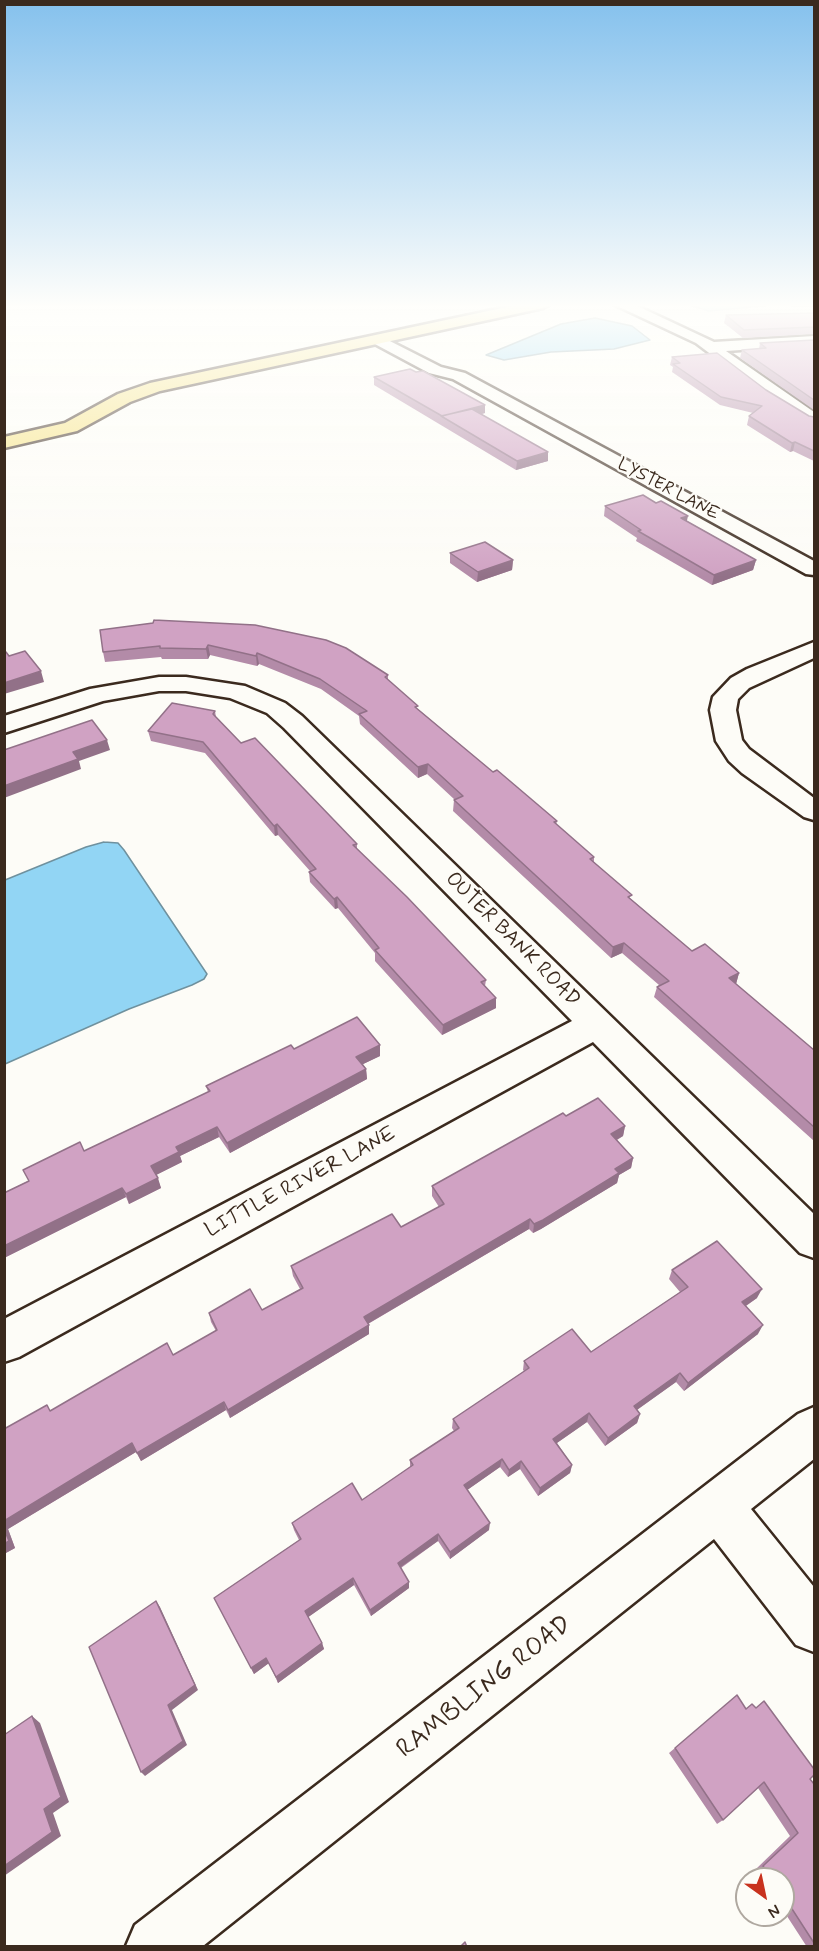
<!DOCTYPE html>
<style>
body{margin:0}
#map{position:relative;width:819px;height:1951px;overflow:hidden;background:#fdfcf7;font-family:Mynerve,sans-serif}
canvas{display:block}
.frame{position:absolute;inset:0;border:6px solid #3b2a1e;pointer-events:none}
.north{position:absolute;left:735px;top:1867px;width:60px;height:60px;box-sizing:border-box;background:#fdfcf7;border:2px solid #afa8a0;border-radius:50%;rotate:147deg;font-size:16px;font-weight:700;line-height:24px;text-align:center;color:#3b2a1e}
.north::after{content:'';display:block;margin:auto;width:21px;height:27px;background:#c8321e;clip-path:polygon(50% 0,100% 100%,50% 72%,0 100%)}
</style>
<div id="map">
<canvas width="819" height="1951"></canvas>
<div class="frame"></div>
<div class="north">N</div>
</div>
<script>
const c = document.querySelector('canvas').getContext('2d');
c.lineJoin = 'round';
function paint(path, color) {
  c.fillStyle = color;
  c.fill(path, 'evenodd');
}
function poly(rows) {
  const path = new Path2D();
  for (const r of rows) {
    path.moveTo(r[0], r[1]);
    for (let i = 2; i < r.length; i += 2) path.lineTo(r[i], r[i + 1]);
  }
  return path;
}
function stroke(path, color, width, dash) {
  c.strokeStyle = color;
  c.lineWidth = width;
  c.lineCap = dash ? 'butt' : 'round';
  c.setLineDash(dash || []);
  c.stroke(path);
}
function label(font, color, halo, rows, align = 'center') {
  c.font = font + ' Mynerve,sans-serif';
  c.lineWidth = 4.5;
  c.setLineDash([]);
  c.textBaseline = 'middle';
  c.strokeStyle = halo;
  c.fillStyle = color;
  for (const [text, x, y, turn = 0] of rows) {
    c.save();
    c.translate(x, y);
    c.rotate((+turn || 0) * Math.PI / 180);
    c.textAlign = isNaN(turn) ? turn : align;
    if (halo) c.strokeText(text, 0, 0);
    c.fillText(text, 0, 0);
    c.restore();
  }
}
const water = poly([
 [686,304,814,304,814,306,771,305,709,311,686,304],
 [595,318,632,326,650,340,614,349,551,352,504,360,486,355,561,324,595,318],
 [104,842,118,843,124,850,207,974,204,979,192,985,129,1009,5,1064,5,880,86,847,104,842]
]);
const minor = poly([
 [613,304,633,304,714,342,814,336,814,345,726,351,814,412,814,424,808,423,766,396,696,343,613,304],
 [378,335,441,367,465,373,814,561,814,575,806,574,453,379,429,373,373,343,370,340,378,335],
 [814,642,814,658,749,688,738,699,736,710,742,740,749,749,814,798,814,820,804,817,742,773,729,761,716,741,710,710,713,697,731,678,747,669,814,642],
 [159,677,186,677,245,686,285,703,302,716,814,1214,814,1258,800,1253,593,1042,19,1357,4,1362,4,1319,572,1021,284,728,267,713,230,698,186,691,159,691,103,701,4,733,4,716,90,689,159,677],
 [814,1407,814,1459,751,1509,814,1587,814,1652,796,1645,714,1539,203,1946,126,1946,135,1925,798,1414,814,1407]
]);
const major = poly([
 [521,304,550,304,543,308,160,391,130,402,77,431,4,448,4,437,65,423,118,394,150,383,521,304]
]);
const wall = poly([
 [814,313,814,334,743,338,724,323,726,315],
 [814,340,814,410,740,358,742,350,759,349,760,343],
 [672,357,766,390,809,416,814,417,814,461,793,451,790,452,747,425,749,416,753,413,720,405,672,372,673,367,670,365],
 [416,372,485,405,485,413,482,414,548,461,516,470,374,385,374,377],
 [605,506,687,521,756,560,753,570,712,585,636,541,637,538,604,516],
 [450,553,513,560,512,570,477,582,450,563],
 [153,623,388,675,388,680,418,709,493,772,557,821,556,825,594,857,594,862,631,899,692,951,739,973,736,984,814,1050,814,1145,813,1143,814,1141,654,997,657,987,659,985,622,953,611,958,453,811,454,800,455,800,427,774,418,778,360,724,359,716,321,689,259,664,257,666,210,655,208,659,162,659,161,657,105,662,103,652],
 [215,711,216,717,241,743,357,844,357,849,486,980,485,986,496,1008,442,1035,375,961,375,953,338,908,335,909,310,882,309,872,310,871,278,835,275,836,205,753,151,741,148,731],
 [380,1045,380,1056,363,1064,366,1069,367,1079,230,1153,219,1137,180,1156,182,1162,156,1175,161,1188,129,1204,126,1197,4,1258,4,1193,28,1181,84,1151,208,1092,206,1086,294,1049],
 [566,1116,625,1126,623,1136,617,1140,633,1158,631,1168,619,1175,617,1183,541,1229,533,1233,529,1229,368,1324,369,1334,230,1418,226,1410,141,1461,136,1452,8,1529,15,1548,4,1554,4,1429,51,1411,173,1355,216,1331,211,1322,209,1313,262,1310,300,1289,293,1276,291,1266,401,1227,439,1207,432,1196,432,1186],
 [672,1270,757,1298,746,1306,758,1334,684,1391,676,1382,637,1410,640,1414,637,1423,605,1446,587,1422,557,1443,572,1465,570,1473,538,1496,520,1469,508,1477,500,1467,467,1490,489,1530,450,1559,438,1541,401,1568,409,1588,371,1616,354,1585,308,1617,322,1643,324,1649,278,1683,269,1663,254,1674,214,1598,299,1540,294,1530,292,1523,362,1500,410,1467,410,1460,454,1431,452,1428,453,1419,524,1371,523,1370,524,1361,591,1352,680,1292,669,1279],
 [746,1709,810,1779,814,1784,814,1947,807,1947,783,1910,783,1879,763,1879,756,1869,790,1836,758,1788,723,1820,717,1824,669,1753,675,1748]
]);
const shadedWall = poly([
 [485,405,485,413,451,422,442,417],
 [795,442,793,451,790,452,792,443],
 [548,452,548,461,516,470,517,461],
 [688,516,686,525,681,518],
 [513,560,512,570,477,582,478,572],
 [756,560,753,570,712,585,714,575],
 [208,645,210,655,208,659,206,649],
 [257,653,259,664,257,666,256,656],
 [41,671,44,682,4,694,4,683],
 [107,740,110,750,79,761,81,769,4,798,4,786,73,752],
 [428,764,427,774,418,778,418,767],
 [277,824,278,835,275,836,274,826],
 [337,897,338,908,335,909,334,899],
 [624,943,622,953,611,958,613,947],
 [739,973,736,984,729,978],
 [496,998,496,1008,442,1035,443,1025],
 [380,1045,380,1056,357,1067,356,1057],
 [366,1069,367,1079,230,1153,227,1143],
 [625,1126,623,1136,609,1144,611,1134],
 [217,1127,219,1137,180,1156,182,1162,154,1176,151,1166,176,1147],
 [633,1158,631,1168,619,1175,617,1183,541,1229,533,1233,534,1224,615,1169],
 [158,1178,161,1188,129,1204,126,1194],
 [122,1188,126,1197,4,1258,4,1246],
 [530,1219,529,1229,364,1326,364,1317],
 [762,1289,757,1298,738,1311,742,1302],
 [369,1325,369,1334,230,1418,228,1410],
 [763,1325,758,1334,684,1391,688,1383],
 [680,1373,676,1382,631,1414,634,1406],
 [224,1402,226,1410,141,1461,137,1453],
 [589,1413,587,1422,551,1447,553,1439],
 [640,1414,637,1423,605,1446,608,1438],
 [132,1443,136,1452,8,1529,15,1548,4,1554,4,1521],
 [502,1459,500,1467,463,1493,464,1485],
 [521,1461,520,1469,508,1477,509,1470],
 [572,1465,570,1473,538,1496,540,1488],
 [490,1523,489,1530,450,1559,450,1552],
 [438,1534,438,1541,398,1569,398,1563],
 [353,1578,354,1585,307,1618,305,1611],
 [409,1582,409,1588,371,1616,370,1610],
 [156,1601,160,1607,198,1690,172,1710,187,1745,145,1776,141,1772,168,1705],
 [322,1643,324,1649,278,1683,276,1677],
 [266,1658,269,1663,254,1674,251,1668],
 [32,1716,40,1723,69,1802,53,1813,61,1836,4,1876,4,1866,44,1809]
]);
const building = poly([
 [814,313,814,327,744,330,726,315,814,313],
 [814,340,814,400,742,350,766,348,760,343,814,340],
 [717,353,766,390,809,416,814,417,814,451,795,442,792,443,749,416,762,406,721,397,673,364,680,363,672,357,717,353],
 [410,369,416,372,423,371,485,405,442,416,374,377,410,369],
 [472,409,548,452,517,461,441,416,472,409],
 [643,495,656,503,661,501,688,516,681,518,756,560,714,575,638,531,641,530,605,506,643,495],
 [485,542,513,560,478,572,450,553,485,542],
 [154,620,255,625,326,640,346,648,388,675,385,677,418,706,415,707,493,772,497,770,557,821,554,822,594,857,590,859,632,895,628,897,692,951,705,944,739,973,729,978,814,1050,814,1127,657,987,669,981,624,943,613,947,454,800,463,796,428,764,418,767,359,714,367,711,320,679,257,653,256,656,208,645,206,649,160,648,160,646,103,652,100,630,153,623,154,620],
 [25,651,41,671,4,683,4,652,6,652,9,656,25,651],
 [172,703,215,711,213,714,241,743,255,738,357,844,353,845,407,897,486,980,481,982,496,998,443,1025,375,950,379,948,337,897,334,899,309,872,316,869,277,824,274,826,203,742,148,731,172,703],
 [92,720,107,740,73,752,78,759,4,786,4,750,92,720],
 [357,1017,380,1045,356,1057,366,1069,227,1143,217,1127,176,1147,179,1152,151,1166,158,1178,126,1194,122,1188,4,1246,4,1193,29,1181,23,1170,80,1142,84,1151,210,1091,206,1086,291,1045,294,1049,357,1017],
 [598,1098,625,1126,611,1134,633,1158,615,1169,619,1173,543,1220,534,1224,530,1219,364,1317,369,1325,228,1410,224,1402,137,1453,132,1443,4,1521,4,1429,47,1405,50,1411,167,1343,173,1355,217,1330,209,1313,250,1289,262,1310,303,1288,291,1266,392,1214,401,1227,444,1204,432,1186,563,1113,566,1116,598,1098],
 [717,1241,762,1289,742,1302,763,1325,688,1383,680,1373,634,1406,640,1414,608,1438,589,1413,553,1439,572,1465,540,1488,521,1461,509,1470,502,1459,464,1485,490,1523,450,1552,438,1534,398,1563,409,1582,370,1610,353,1578,305,1611,322,1643,276,1677,266,1658,251,1668,214,1598,301,1539,292,1523,352,1483,362,1500,413,1465,410,1460,459,1428,453,1419,529,1368,524,1361,572,1329,591,1352,688,1287,672,1270,717,1241],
 [4,1529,9,1541,4,1544,4,1529],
 [156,1601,195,1685,168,1705,183,1741,141,1772,89,1647,156,1601],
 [737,1695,746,1709,752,1704,756,1708,764,1701,814,1769,814,1775,810,1779,814,1784,814,1943,783,1895,783,1879,772,1879,763,1866,798,1833,764,1782,723,1820,675,1748,737,1695],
 [32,1716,61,1797,44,1809,52,1832,4,1866,4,1735,32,1716],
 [465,1942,467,1947,460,1947,465,1942]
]);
const farStreetnames = [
 ["LYSTER LANE",668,490,28]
];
const streetNames = [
 ["OUTER BANK ROAD",512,940,45],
 ["LITTLE RIVER LANE",301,1183,-28]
];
const nearStreetnames = [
 ["RAMBLING ROAD",485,1688,-38]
];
paint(water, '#92d5f4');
stroke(water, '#6f919e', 1.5);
stroke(minor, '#3b2a1e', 5);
stroke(major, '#3b2a1e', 5);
paint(minor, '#fdfcf7');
paint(major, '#f6e281');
paint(wall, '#b38ba8');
paint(shadedWall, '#927188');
paint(building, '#d0a2c3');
stroke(building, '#927188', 1.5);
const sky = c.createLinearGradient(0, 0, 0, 577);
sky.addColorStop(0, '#85c1ed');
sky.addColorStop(0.53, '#fefefb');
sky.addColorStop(1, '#fefefb00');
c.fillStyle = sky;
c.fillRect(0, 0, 819, 577);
label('18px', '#3b2a1e', '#fdfcf7', farStreetnames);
label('21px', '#3b2a1e', '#fdfcf7', streetNames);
label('26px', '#3b2a1e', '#fdfcf7', nearStreetnames);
</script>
